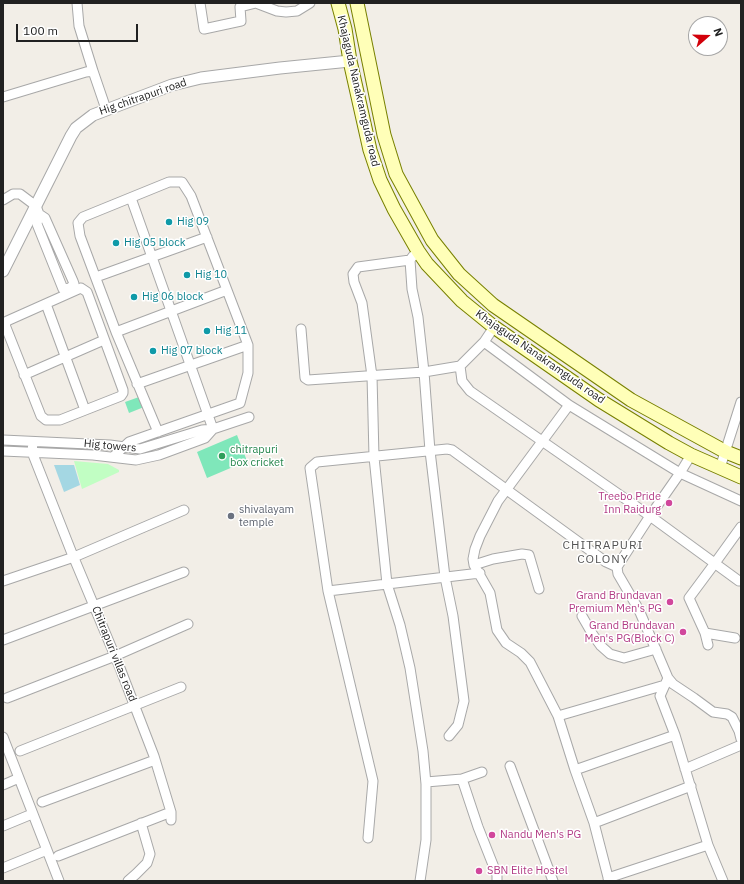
<!DOCTYPE html>
<style>
body{margin:0}
#map{position:relative;width:744px;height:884px;overflow:hidden;background:#f2eee7;font-family:"IBM Plex Sans",sans-serif}
canvas{display:block}
.frame{position:absolute;inset:0;border:4px solid #212121;pointer-events:none}
.north{position:absolute;left:688px;top:16px;width:40px;height:40px;box-sizing:border-box;background:#fff;border:1px solid #a6a6a6;border-radius:50%;rotate:70deg;font-size:11px;font-weight:700;line-height:16px;text-align:center;color:#212121}
.north::after{content:'';display:block;margin:auto;width:14px;height:18px;background:#d2000a;clip-path:polygon(50% 0,100% 100%,50% 72%,0 100%)}
.scale{position:absolute;left:16px;top:24px;width:122px;height:18px;box-sizing:border-box;border:2px solid #212121;border-top:0;padding-left:5px;font-size:12px;line-height:14px;white-space:nowrap;color:#212121;-webkit-text-stroke:3px #fff;paint-order:stroke}
</style>
<div id="map">
<canvas width="744" height="884"></canvas>
<div class="frame"></div>
<div class="north">N</div>
<div class="scale">100 m</div>
</div>
<script>
const c = document.querySelector('canvas').getContext('2d');
c.lineJoin = 'round';
function paint(path, color) {
  c.fillStyle = color;
  c.fill(path, 'evenodd');
}
function poly(rows) {
  const path = new Path2D();
  for (const r of rows) {
    path.moveTo(r[0], r[1]);
    for (let i = 2; i < r.length; i += 2) path.lineTo(r[i], r[i + 1]);
  }
  return path;
}
function stroke(path, color, width, dash) {
  c.strokeStyle = color;
  c.lineWidth = width;
  c.lineCap = dash ? 'butt' : 'round';
  c.setLineDash(dash || []);
  c.stroke(path);
}
function label(font, color, halo, rows, align = 'center') {
  c.font = font + ' "IBM Plex Sans",sans-serif';
  c.lineWidth = 3;
  c.setLineDash([]);
  c.textBaseline = 'middle';
  c.strokeStyle = halo;
  c.fillStyle = color;
  for (const [text, x, y, turn = 0] of rows) {
    c.save();
    c.translate(x, y);
    c.rotate((+turn || 0) * Math.PI / 180);
    c.textAlign = isNaN(turn) ? turn : align;
    if (halo) c.strokeText(text, 0, 0);
    c.fillText(text, 0, 0);
    c.restore();
  }
}
const park = poly([
 [74,461,108,464,119,470,119,472,82,489]
]);
const pitch = poly([
 [139,397,144,407,129,413,125,402],
 [237,435,247,461,207,478,197,452]
]);
const water = poly([
 [54,465,74,465,80,485,64,492]
]);
const minor = poly([
 [77,3,79,26,93,71],
 [200,3,204,29,241,21,240,7,256,3,277,11,286,12,297,11,310,3],
 [3,97,86,72,93,71,106,109],
 [131,198,213,429],
 [3,200,13,194,20,194,36,206,39,214,37,224,63,289,70,288],
 [39,214,45,218,73,281,74,284,70,288],
 [413,256,410,260,412,289,418,317,424,372,430,451,445,577,453,616,464,701,458,725,449,736],
 [410,260,358,267,353,274,354,282,362,303,372,376,374,457,387,584,400,625,410,668,423,751,426,784,426,840,420,881],
 [96,277,207,237],
 [81,288,87,292,123,390,123,393,121,396,60,420,46,420,41,416,5,325,7,321,81,288],
 [46,304,85,410],
 [301,329,305,378,308,380,424,372,460,366,484,342,494,327],
 [116,332,227,290],
 [484,342,569,405,662,462,680,473,741,501],
 [460,366,462,381,470,391,650,516,739,581],
 [24,375,104,340],
 [137,384,248,345],
 [569,405,498,501,480,536,475,549,473,559,474,565,490,593,497,630,506,643,521,653,530,662,558,716,575,770,594,823,609,881],
 [3,440,110,445,140,449,202,430,213,429],
 [33,442,32,452,71,551,120,668,154,756,171,812,171,820],
 [3,451,93,455,136,460,159,455,205,438,213,429,249,417],
 [691,455,680,473,650,516,617,567,618,574,639,610,668,678,660,696,675,735,708,845,723,881],
 [113,457,129,442,240,403,248,373,248,345,191,196,182,182,169,182,83,217,78,223,80,236,116,332,158,432],
 [720,468,741,402],
 [474,565,493,559,522,554,529,555,539,589],
 [3,581,74,557,184,510],
 [328,591,480,573],
 [582,616,593,635,601,646,610,654,624,658,656,649],
 [705,633,735,638],
 [3,640,184,572],
 [708,645,705,633,689,598,715,563,741,527],
 [668,678,673,684,694,698,713,712,727,714,732,717,739,731,741,739],
 [7,698,115,656,188,624],
 [558,716,665,685],
 [3,737,59,881],
 [20,751,181,687],
 [510,766,553,881],
 [685,769,741,745],
 [575,770,675,735],
 [462,779,478,827,497,875,497,881],
 [426,782,462,779,482,772],
 [3,785,19,778],
 [42,802,155,760],
 [594,823,691,786],
 [3,826,32,814],
 [368,838,373,781,328,591,310,468,317,462,447,449,452,450,606,562,617,567],
 [58,856,171,812],
 [3,868,47,850],
 [608,878,708,845],
 [128,881,136,874,147,863,150,854,141,823]
]);
const tertiary = poly([
 [3,271,71,136,76,128,93,115,172,85,201,78,280,68,350,61]
]);
const secondary = poly([
 [338,3,345,29,350,61,370,150,380,180,394,209,418,251,427,264,462,301,494,327,599,400,669,443,691,455,741,477],
 [357,3,384,135,396,174,432,240,459,274,493,305,631,400,726,452,741,458]
]);
const markers = [
 [169,222,4,"#0f9aa8"],
 [116,243,4,"#0f9aa8"],
 [187,275,4,"#0f9aa8"],
 [134,297,4,"#0f9aa8"],
 [207,331,4,"#0f9aa8"],
 [153,351,4,"#0f9aa8"],
 [222,456,4,"#2e9e5b"],
 [669,503,4,"#d1479c"],
 [231,516,4,"#6b7280"],
 [670,602,4,"#d1479c"],
 [683,632,4,"#d1479c"],
 [492,835,4,"#d1479c"],
 [479,871,4,"#d1479c"]
];
const streetNames = [
 ["Khajaguda Nanakramguda road",358,91,77],
 ["Hig chitrapuri road",143,97,-19],
 ["Khajaguda Nanakramguda road",540,357,35],
 ["Hig towers",110,446,5],
 ["Chitrapuri villas road",114,654,68]
];
const cultureNames = [
 ["Hig 09",177,222],
 ["Hig 05 block",124,243],
 ["Hig 10",195,275],
 ["Hig 06 block",142,297],
 ["Hig 11",215,331],
 ["Hig 07 block",161,351]
];
const leisureNames = [
 ["chitrapuri",230,450],
 ["box cricket",230,463]
];
const hotelNames = [
 ["Treebo Pride",661,497],
 ["Inn Raidurg",661,510],
 ["Grand Brundavan",662,596],
 ["Premium Men's PG",662,609],
 ["Grand Brundavan",675,626],
 ["Men's PG(Block C)",675,639],
 ["Nandu Men's PG",500,835,"left"],
 ["SBN Elite Hostel",487,871,"left"]
];
const worshipNames = [
 ["shivalayam",239,510],
 ["temple",239,523]
];
const neighbourhoodNames = [
 ["CHITRAPURI",603,546],
 ["COLONY",603,560]
];
paint(park, '#c1fec3');
paint(pitch, '#7fe7ba');
paint(water, '#a4d7e3');
stroke(minor, '#a8a8a8', 11);
stroke(tertiary, '#a8a8a8', 13);
stroke(secondary, '#788000', 15);
stroke(minor, '#fff', 9);
stroke(tertiary, '#fff', 11);
stroke(secondary, '#ffffb8', 13);
for (const [x, y, r, color] of markers) {
  const dot = new Path2D();
  dot.arc(x, y, r, 0, 2 * Math.PI);
  c.fillStyle = color;
  c.fill(dot);
  stroke(dot, '#fff', 1.5);
}
label('11px', '#212121', '#fff', streetNames);
label('11px', '#0d838f', '#fff', cultureNames, 'left');
label('11px', '#27864d', '#fff', leisureNames, 'left');
label('11px', '#b23c85', '#fff', hotelNames, 'right');
label('11px', '#5b616d', '#fff', worshipNames, 'left');
c.letterSpacing = '1px';
label('12px', '#545454', '#fff', neighbourhoodNames);
c.letterSpacing = '0px';
</script>
